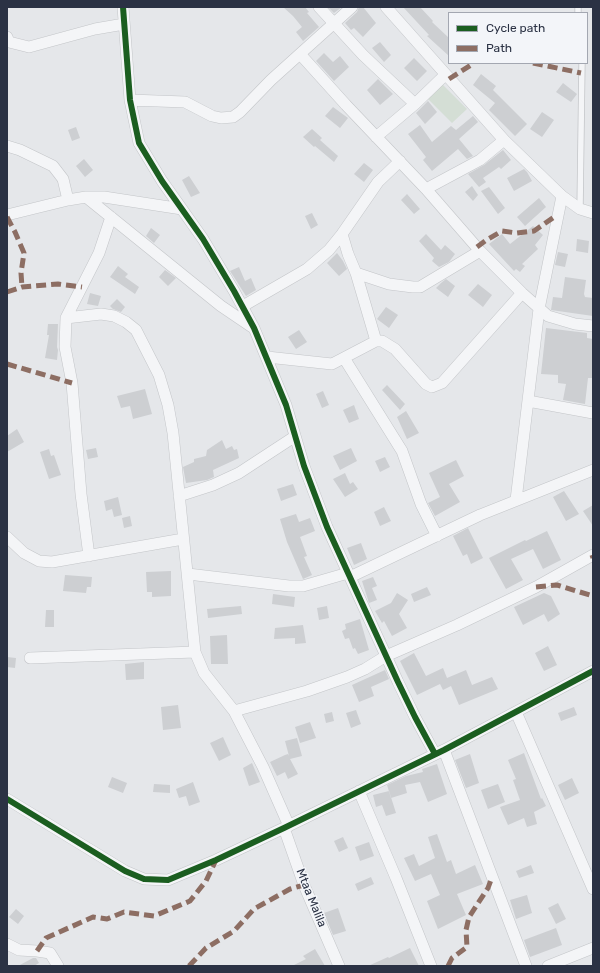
<!DOCTYPE html>
<style>
body{margin:0}
#map{position:relative;width:600px;height:973px;overflow:hidden;background:#e5e7ea;font-family:Rubik,sans-serif}
canvas{display:block}
.frame{position:absolute;inset:0;border:8px solid #2b3244;pointer-events:none}
.legend{position:absolute;left:448px;top:12px;width:140px;height:52px;box-sizing:border-box;background:#f3f5f9;border:1px solid #a3a7b1;margin:0;padding:5px 7px;list-style:none;font-size:12px;color:#2b3244}
.legend li{display:flex;align-items:center;gap:8px;height:20px}
.legend b{width:20px;border:1px solid #a3a7b1}
</style>
<div id="map">
<canvas width="600" height="973"></canvas>
<div class="frame"></div>
<ul class="legend">
<li><b style="height:5px;background:#1b5e20"></b>Cycle path</li>
<li><b style="height:5px;background:#8d6e63"></b>Path</li>
</ul>
</div>
<script>
const c = document.querySelector('canvas').getContext('2d');
c.lineJoin = 'round';
function paint(path, color) {
  c.fillStyle = color;
  c.fill(path, 'evenodd');
}
function poly(rows) {
  const path = new Path2D();
  for (const r of rows) {
    path.moveTo(r[0], r[1]);
    for (let i = 2; i < r.length; i += 2) path.lineTo(r[i], r[i + 1]);
  }
  return path;
}
function stroke(path, color, width, dash) {
  c.strokeStyle = color;
  c.lineWidth = width;
  c.lineCap = dash ? 'butt' : 'round';
  c.setLineDash(dash || []);
  c.stroke(path);
}
function label(font, color, halo, rows, align = 'center') {
  c.font = font + ' Rubik,sans-serif';
  c.lineWidth = 3;
  c.setLineDash([]);
  c.textBaseline = 'middle';
  c.strokeStyle = halo;
  c.fillStyle = color;
  for (const [text, x, y, turn = 0] of rows) {
    c.save();
    c.translate(x, y);
    c.rotate((+turn || 0) * Math.PI / 180);
    c.textAlign = isNaN(turn) ? turn : align;
    if (halo) c.strokeText(text, 0, 0);
    c.fillText(text, 0, 0);
    c.restore();
  }
}
const green = poly([
 [441,83,467,109,452,123,427,98]
]);
const building = poly([
 [283,7,305,7,309,12,307,13,319,27,303,41,296,32,302,27,293,16],
 [328,7,342,7,334,13],
 [359,7,363,7,376,23,363,37,354,28,351,30,345,23,357,12],
 [403,7,420,7,433,21,432,22,449,38,449,56,427,36,429,35],
 [380,42,391,55,384,62,372,48],
 [324,53,333,62,340,56,349,67,334,81,316,61],
 [414,58,427,71,417,81,404,68],
 [481,74,496,86,493,90,527,124,515,136,489,110,495,103,473,85],
 [378,79,393,94,380,105,367,90],
 [563,83,577,94,571,102,556,92],
 [428,101,437,112,425,124,416,113],
 [333,107,348,118,340,128,325,116],
 [542,112,554,120,542,137,530,129],
 [473,116,478,122,459,139,473,156,467,159,458,149,432,171,423,160,426,157,408,134,420,125,432,142,451,126,456,130],
 [76,127,80,138,72,141,68,130],
 [312,129,322,138,320,140,338,156,334,162,315,146,314,147,303,137],
 [503,150,511,160,501,169,499,167,483,178,486,182,479,187,468,174,484,165],
 [84,159,93,170,85,177,76,166],
 [364,163,373,170,364,182,354,174],
 [524,169,527,172,532,181,514,191,507,178],
 [189,176,200,193,191,197,182,180],
 [472,186,478,195,473,201,465,192],
 [489,187,505,208,498,214,481,191],
 [407,194,420,209,414,214,401,200],
 [539,198,546,207,525,226,517,217],
 [312,213,318,225,311,229,305,216],
 [533,226,543,235,535,245,538,249,522,264,525,266,520,272,516,269,514,271,489,244,502,234,510,244],
 [151,228,160,235,154,243,146,236],
 [426,234,441,250,445,245,455,254,449,262,439,267,432,261,434,258,419,241],
 [577,239,589,241,588,253,576,251],
 [558,252,568,254,565,267,555,265],
 [337,253,343,261,347,269,339,276,327,263],
 [118,266,128,274,125,277,139,287,135,294,110,277],
 [239,267,245,281,251,278,256,290,246,296,230,271],
 [165,270,176,278,168,286,159,277],
 [565,277,586,280,584,294,585,297,593,298,593,316,551,310,553,297,562,298],
 [446,279,455,286,448,297,436,288,441,283],
 [478,284,492,295,483,307,468,295],
 [90,293,101,296,98,306,87,304],
 [117,299,125,307,121,312,113,309,110,306],
 [386,307,398,315,389,328,377,319],
 [48,324,58,324,57,347,58,350,57,360,45,358,49,335,47,335],
 [546,328,587,333,587,338,593,339,593,378,588,378,585,404,563,400,566,384,558,383,558,375,541,374],
 [299,330,307,342,296,349,288,337],
 [387,385,405,404,400,410,382,390],
 [145,389,152,414,133,419,130,406,121,408,117,396],
 [323,391,329,405,322,408,316,394],
 [354,405,359,419,349,423,343,410],
 [406,411,419,433,407,439,397,417],
 [17,429,24,442,7,452,7,436],
 [222,440,226,449,232,446,234,450,237,449,239,458,213,470,214,477,207,480,186,483,183,467,194,462,194,459,206,456,207,450],
 [96,448,98,457,88,459,86,450],
 [351,448,357,461,340,470,333,456],
 [49,449,51,456,54,455,61,475,49,479,40,452],
 [385,457,390,467,380,472,375,461],
 [456,460,464,476,449,484,460,502,435,516,428,503,440,497,429,473],
 [345,473,350,484,353,482,358,489,345,497,333,479],
 [293,484,297,495,281,501,277,489],
 [564,491,579,514,566,521,553,497],
 [118,497,122,515,114,517,112,509,106,511,104,501],
 [593,505,593,526,583,511],
 [384,507,391,521,380,526,374,512],
 [296,514,299,522,310,518,315,531,300,537,307,556,304,557,312,575,303,579,287,542,280,519],
 [130,516,132,526,124,528,122,518],
 [468,528,483,558,471,564,467,554,463,556,453,536],
 [547,531,561,560,543,569,533,549,511,559,523,580,506,589,489,558,525,540,526,541],
 [361,543,367,559,354,565,347,548],
 [171,571,171,596,152,597,152,592,147,592,146,572],
 [65,575,92,577,91,587,87,587,86,593,63,591],
 [373,577,377,586,372,588,377,600,369,603,362,581],
 [427,587,431,595,414,602,411,594],
 [397,593,408,600,399,614,407,628,392,636,384,621,382,623,375,611,391,603],
 [544,593,551,596,560,614,548,622,544,614,523,625,514,607],
 [273,594,295,597,294,607,272,604],
 [241,606,242,614,208,618,207,609],
 [327,606,329,618,319,620,317,608],
 [46,610,54,610,54,627,45,627],
 [360,619,369,650,358,654,355,648,353,649,349,638,345,639,342,631,346,629,345,624],
 [303,625,306,643,295,644,295,638,274,639,275,628],
 [227,635,228,664,211,664,210,636],
 [548,646,557,665,544,671,535,653],
 [414,653,426,676,443,668,447,678,466,670,472,685,492,677,498,689,459,705,451,686,443,690,440,684,417,695,400,661],
 [7,657,16,658,15,668,7,667],
 [144,662,144,679,126,680,125,664],
 [385,670,389,679,371,687,374,696,359,702,352,685],
 [178,705,181,728,163,730,161,707],
 [574,707,577,715,561,721,558,713],
 [356,710,361,724,351,728,346,713],
 [332,712,334,721,326,723,324,714],
 [310,722,316,738,300,743,295,727],
 [223,737,231,755,219,761,210,743],
 [297,738,302,756,290,759,298,774,288,779,285,772,277,776,270,762,285,755,288,754,289,756,285,741],
 [524,753,541,799,542,798,546,806,534,812,537,824,527,827,524,818,508,825,500,807,520,800,513,780,516,779,508,760],
 [470,754,479,783,466,788,455,760],
 [252,763,260,782,249,786,243,768],
 [437,764,447,794,428,802,420,782,405,785,407,793,391,798,387,785,406,776,423,772,422,769],
 [112,777,127,783,123,793,108,787],
 [572,778,579,793,565,800,558,785],
 [193,782,200,802,189,806,186,796,179,798,176,789],
 [154,784,170,785,170,793,153,792],
 [498,784,505,802,488,809,481,790],
 [389,791,396,813,386,816,382,805,376,807,373,795],
 [437,834,447,862,451,860,456,874,475,865,483,884,457,894,466,915,438,929,427,901,440,895,431,874,415,881,404,858,414,854,419,866,435,858,428,837],
 [343,837,348,848,339,852,334,841],
 [369,842,374,856,360,861,355,847],
 [531,865,534,873,519,878,516,871],
 [371,877,374,884,358,891,355,884],
 [527,895,532,913,516,919,510,900],
 [558,903,566,919,556,924,548,908],
 [338,908,346,931,333,935,324,913],
 [16,909,24,916,18,924,9,917],
 [556,928,562,945,530,957,524,940],
 [410,948,419,966,368,966,388,957,389,958],
 [315,949,325,966,292,966,306,959,303,956],
 [33,958,36,958,39,963,34,966,18,966]
]);
const lane = poly([
 [578,7,578,13],
 [580,209,582,63]
]);
const street = poly([
 [123,7,130,100,139,143,162,181,203,239,234,291,254,328,286,405,304,466,327,527,398,682,415,717,435,754],
 [319,7,363,55,415,104],
 [386,7,504,140,562,196,580,209,593,213],
 [7,37,9,42,29,47,95,29,124,24],
 [300,54,346,105,426,189,480,251,522,293,548,316,575,324,593,326],
 [130,100,185,102,212,116,221,118,233,117,240,112,271,80,352,7],
 [376,137,415,104,445,75],
 [7,146,20,150,53,166,63,179,68,200],
 [426,189,480,160,504,140],
 [86,197,221,306,252,327],
 [7,215,68,200,86,197,104,197,182,209],
 [342,234,348,254,356,273,376,341],
 [356,273,389,284,413,287,420,287,480,251],
 [243,306,307,269,329,250,342,234,378,182,400,161],
 [66,318,101,314,114,316,126,322,136,330,159,375,168,405,173,433,195,652,204,673,234,711,263,767,289,826],
 [267,357,332,364,376,341,382,341,395,349,426,384,432,387,442,383,522,293],
 [344,358,402,451,421,504,437,536],
 [528,401,593,413],
 [179,496,213,485,239,473,294,437],
 [516,500,539,309,562,196],
 [7,537,24,553,39,561,52,562,183,539],
 [89,556,81,494,72,383,65,347,66,318,99,253,111,217],
 [188,574,289,586,303,586,348,573],
 [350,577,480,515,593,470],
 [30,658,195,652],
 [234,711,307,691,347,677,365,669,386,656,457,625,536,587,593,555],
 [516,712,593,889],
 [444,750,526,966],
 [359,791,396,878,431,966],
 [7,799,125,871,144,879,168,880,216,860,284,828,444,750,593,671],
 [284,828,304,885,339,966],
 [7,944,19,950,37,951,50,953,58,966],
 [548,966,593,948]
]);
const quiet = poly([
 [533,63,581,73],
 [449,79,474,63],
 [7,217,15,232,24,253,21,273,22,287],
 [477,247,485,241,502,231,517,233,534,231,557,215],
 [7,292,22,287,58,284,82,287],
 [7,364,72,383],
 [592,555,593,558],
 [536,587,557,585,593,596],
 [37,951,46,938,93,917,107,919,124,912,154,916,190,901,206,881,216,860],
 [189,966,206,948,234,931,254,909,290,889,304,885],
 [448,966,452,958,467,947,466,930,469,917,488,888,492,877]
]);
const cycleway = poly([
 [123,7,130,100,139,143,162,181,203,239,234,291,254,328,286,405,304,466,327,527,398,682,415,717,435,754],
 [7,799,125,871,144,879,168,880,216,860,284,828,444,750,593,671]
]);
const streetNames = [
 ["Mtaa Malila",311,898,68]
];
paint(green, '#d4ded5');
paint(building, '#cdcfd2');
stroke(lane, '#c3c5c8', 7);
stroke(street, '#c3c5c8', 12);
stroke(lane, '#f4f5f7', 5.5);
stroke(street, '#f4f5f7', 11);
stroke(quiet, '#8d6e63', 5, [10, 5]);
stroke(cycleway, '#1b5e20', 6);
label('12px', '#2b3244', '#f3f5f9', streetNames);
</script>
